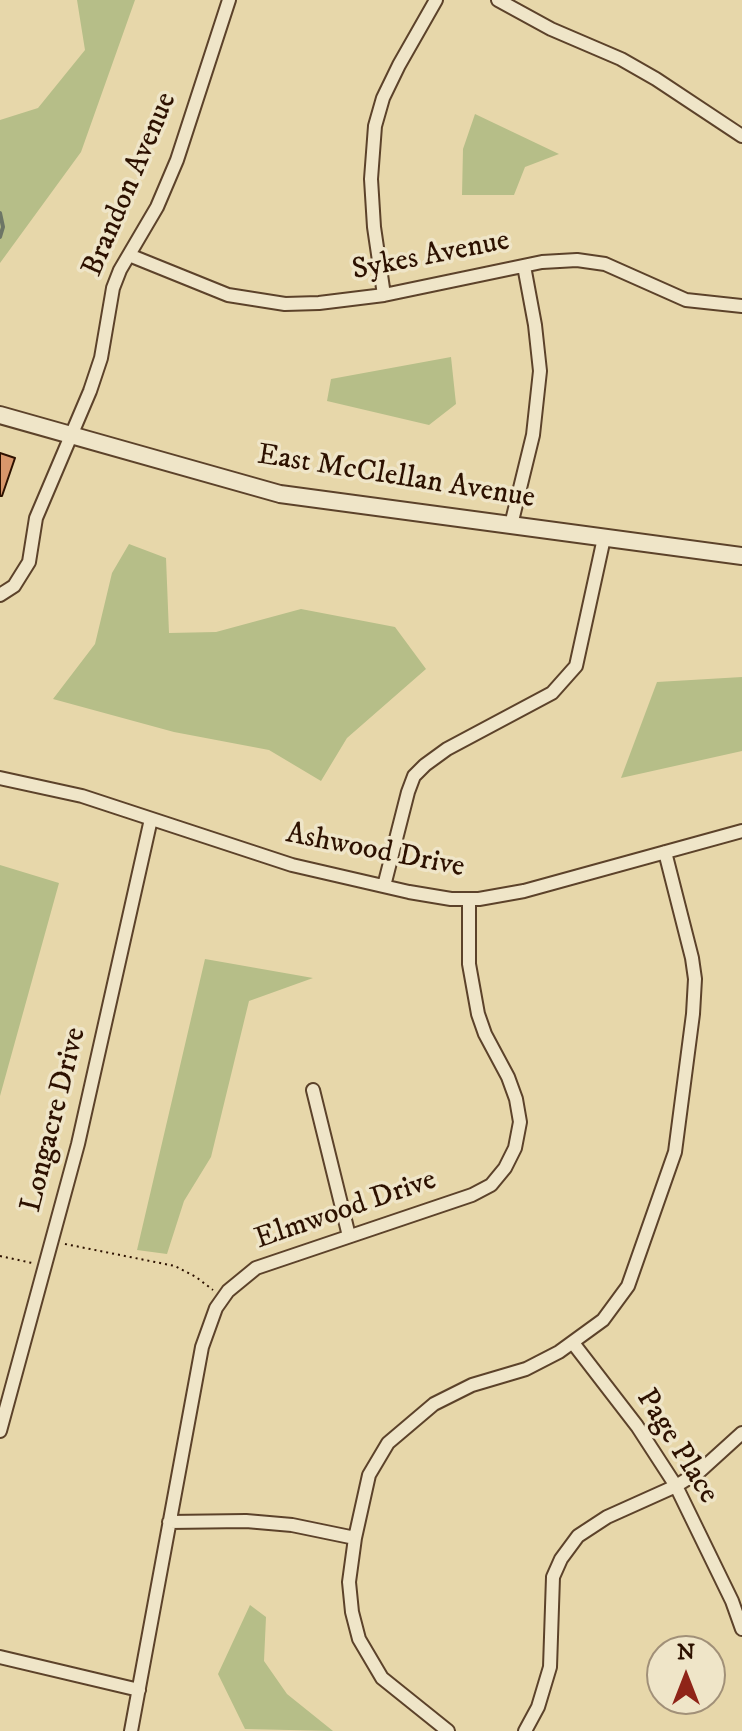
<!DOCTYPE html>
<style>
body{margin:0}
#map{position:relative;width:742px;height:1731px;overflow:hidden;background:#e7d7aa;font-family:"IM FELL DW Pica",serif}
canvas{display:block}
.north{position:absolute;left:646px;top:1635px;width:80px;height:80px;box-sizing:border-box;background:#efe5c8;border:2px solid #a19078;border-radius:50%;rotate:0deg;font-size:22px;font-weight:700;line-height:32px;text-align:center;color:#2d1100}
.north::after{content:'';display:block;margin:auto;width:28px;height:36px;background:#8f2418;clip-path:polygon(50% 0,100% 100%,50% 72%,0 100%)}
</style>
<div id="map">
<canvas width="742" height="1731"></canvas>
<div class="north">N</div>
</div>
<script>
const c = document.querySelector('canvas').getContext('2d');
c.lineJoin = 'round';
function paint(path, color) {
  c.fillStyle = color;
  c.fill(path, 'evenodd');
}
function poly(rows) {
  const path = new Path2D();
  for (const r of rows) {
    path.moveTo(r[0], r[1]);
    for (let i = 2; i < r.length; i += 2) path.lineTo(r[i], r[i + 1]);
  }
  return path;
}
function stroke(path, color, width, dash) {
  c.strokeStyle = color;
  c.lineWidth = width;
  c.lineCap = dash ? 'butt' : 'round';
  c.setLineDash(dash || []);
  c.stroke(path);
}
function label(font, color, halo, rows, align = 'center') {
  c.font = font + ' "IM FELL DW Pica",serif';
  c.lineWidth = 7;
  c.setLineDash([]);
  c.textBaseline = 'middle';
  c.strokeStyle = halo;
  c.fillStyle = color;
  for (const [text, x, y, turn = 0] of rows) {
    c.save();
    c.translate(x, y);
    c.rotate((+turn || 0) * Math.PI / 180);
    c.textAlign = isNaN(turn) ? turn : align;
    if (halo) c.strokeText(text, 0, 0);
    c.fillText(text, 0, 0);
    c.restore();
  }
}
const green = poly([
 [77,0,135,0,81,152,0,263,0,120,38,108,85,50],
 [475,114,559,154,525,167,514,195,462,195,463,149],
 [451,357,456,404,429,425,327,401,331,379],
 [129,544,166,558,169,633,216,632,301,609,395,627,426,669,347,738,321,781,269,750,174,732,53,699,95,644,112,573],
 [742,677,742,751,621,778,657,682],
 [0,865,59,883,0,1096],
 [205,959,313,978,249,1001,211,1157,184,1201,167,1254,137,1250],
 [250,1605,266,1617,264,1661,287,1694,333,1731,245,1729,218,1674]
]);
const stream = poly([
 [0,213,3,227,0,237]
]);
const building = poly([
 [0,453,15,458,2,496,0,496,0,453]
]);
const path = poly([
 [65,1244,175,1266,196,1277,213,1290],
 [0,1256,32,1263]
]);
const minor = poly([
 [498,0,551,29,621,59,656,79,742,136],
 [129,255,228,295,285,304,319,303,384,295,542,262,577,260,605,264,686,300,742,306],
 [384,295,374,227,371,179,375,126,383,98,399,65,436,0],
 [511,525,533,435,540,371,535,325,524,266],
 [0,595,14,586,29,562,36,518,90,391,101,358,113,288,120,270,157,207,177,160,229,0],
 [0,778,82,796,292,865,409,892,451,899,479,899,524,891,742,831],
 [384,886,408,792,414,776,425,765,447,749,552,693,576,666,604,538],
 [313,1090,349,1236],
 [573,1343,637,1426,676,1486,732,1601,742,1629],
 [0,1431,78,1144,151,819],
 [169,1522,246,1521,292,1525,355,1538],
 [0,1657,139,1690],
 [131,1731,202,1347,216,1308,228,1291,256,1268,472,1195,491,1185,505,1168,515,1148,520,1122,516,1099,508,1077,485,1034,478,1014,469,964,469,899],
 [448,1731,382,1678,359,1639,352,1612,349,1582,355,1538,369,1475,388,1443,434,1404,472,1385,526,1369,559,1352,603,1320,628,1286,675,1152,693,1014,695,979,692,958,665,852],
 [525,1731,538,1707,550,1667,553,1577,561,1559,578,1536,607,1517,676,1486,700,1471,742,1433]
]);
const tertiary = poly([
 [0,415,280,494,742,556]
]);
const streetNames = [
 ["Brandon Avenue",131,185,-67],
 ["Sykes Avenue",431,257,-11],
 ["East McClellan Avenue",396,478,9],
 ["Ashwood Drive",375,852,11],
 ["Longacre Drive",55,1120,-76],
 ["Elmwood Drive",346,1211,-19],
 ["Page Place",676,1447,58]
];
paint(green, '#b6be88');
stroke(stream, '#6d7666', 4);
paint(building, '#d8976b');
stroke(building, '#2d1100', 2);
stroke(minor, '#5c422a', 16);
stroke(tertiary, '#5c422a', 20);
stroke(path, '#2d1100', 2, [2, 4]);
stroke(minor, '#efe5c8', 12);
stroke(tertiary, '#efe5c8', 16);
label('30px', '#2d1100', '#efe5c8', streetNames);
</script>
